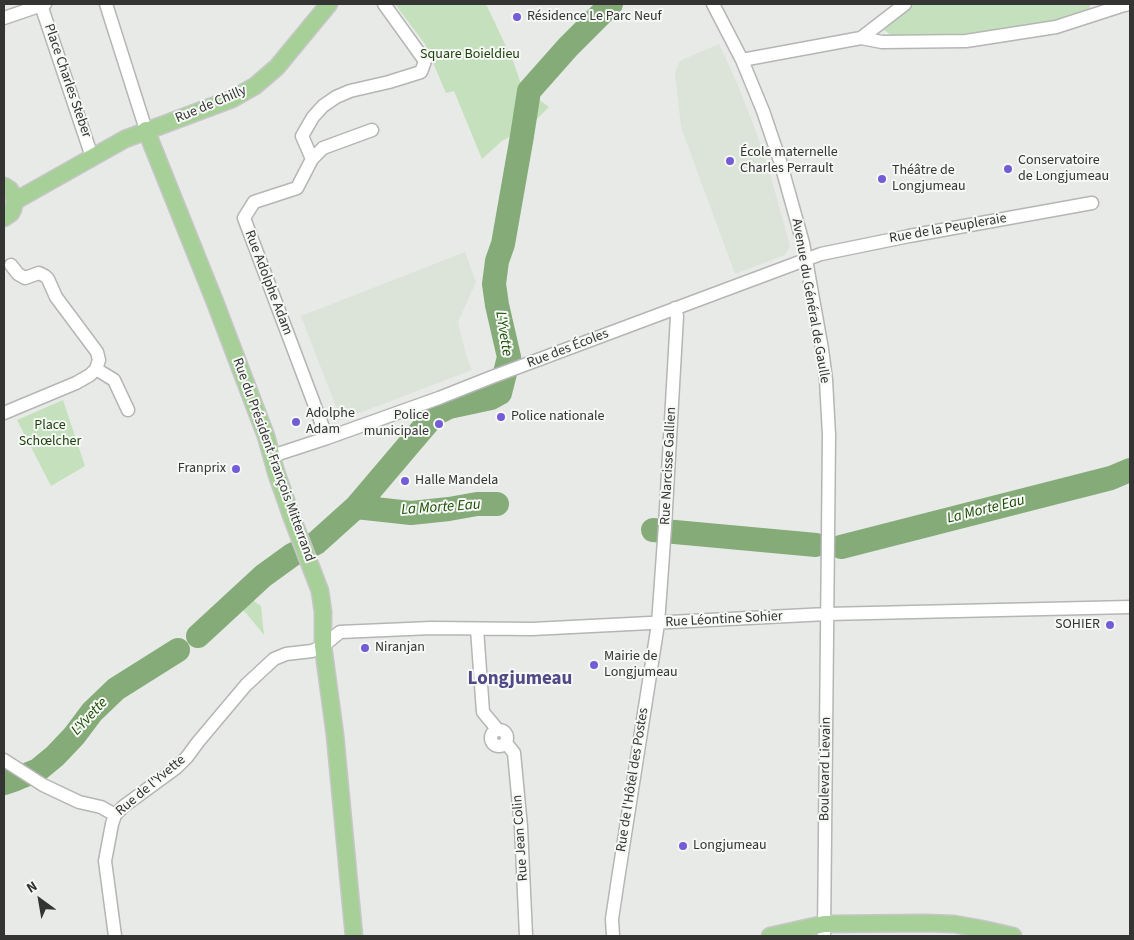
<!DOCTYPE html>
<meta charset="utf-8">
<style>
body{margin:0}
#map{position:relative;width:1134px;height:940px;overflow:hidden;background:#e8eae7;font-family:"Source Sans 3",sans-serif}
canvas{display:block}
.frame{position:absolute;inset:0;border:5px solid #343433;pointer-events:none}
.north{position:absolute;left:15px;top:875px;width:50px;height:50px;-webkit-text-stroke:4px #f5f8f4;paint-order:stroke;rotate:328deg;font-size:14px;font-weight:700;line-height:20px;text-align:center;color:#343433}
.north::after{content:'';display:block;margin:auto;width:18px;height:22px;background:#343433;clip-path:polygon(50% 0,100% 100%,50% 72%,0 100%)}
</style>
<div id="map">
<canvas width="1134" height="940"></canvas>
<div class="frame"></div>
<div class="north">N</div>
</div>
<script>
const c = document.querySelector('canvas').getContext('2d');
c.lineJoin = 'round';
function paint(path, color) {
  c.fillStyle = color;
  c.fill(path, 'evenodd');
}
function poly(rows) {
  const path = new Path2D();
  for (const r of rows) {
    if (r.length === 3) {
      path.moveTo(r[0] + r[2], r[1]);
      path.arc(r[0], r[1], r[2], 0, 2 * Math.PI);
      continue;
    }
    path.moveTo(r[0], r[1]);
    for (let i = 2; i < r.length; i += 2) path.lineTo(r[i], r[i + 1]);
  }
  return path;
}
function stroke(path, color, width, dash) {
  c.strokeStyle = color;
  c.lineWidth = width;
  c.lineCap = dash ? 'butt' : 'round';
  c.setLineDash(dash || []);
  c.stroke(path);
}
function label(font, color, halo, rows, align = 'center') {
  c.font = font + ' "Source Sans 3",sans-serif';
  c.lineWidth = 4;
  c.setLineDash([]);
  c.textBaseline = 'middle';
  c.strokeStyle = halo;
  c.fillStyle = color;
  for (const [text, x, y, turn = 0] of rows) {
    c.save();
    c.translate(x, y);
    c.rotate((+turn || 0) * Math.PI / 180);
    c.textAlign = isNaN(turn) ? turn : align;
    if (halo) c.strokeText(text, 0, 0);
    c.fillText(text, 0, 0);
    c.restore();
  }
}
const built = poly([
 [719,44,737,83,757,134,769,170,790,246,785,255,735,274,681,127,675,72,679,63,682,60],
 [465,252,476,282,458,322,466,355,472,370,341,420,301,316]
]);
const green = poly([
 [395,4,486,4,513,61,522,87,549,107,532,124,502,141,482,159,454,91,446,93,425,44],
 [914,4,1090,4,1090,9,1063,19,967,40,900,38,891,35,884,30,907,8],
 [63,400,85,466,51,486,17,420],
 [251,599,261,606,264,635,246,613,241,609]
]);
const river = poly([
 [356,507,411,513,449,509,477,504,497,504],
 [653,530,816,545],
 [841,547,1111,478,1130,470],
 [198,636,263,576,292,555,316,543,356,507,435,414,449,407,491,398,500,393,509,357,497,305,494,284,497,261,503,244,522,136,529,91,568,47,611,4],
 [4,783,16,779,38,770,55,756,74,736,92,712,116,689,178,650]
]);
const minor = poly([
 [106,4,146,130],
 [713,4,742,60,763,111,780,161,803,243,822,349,826,380,829,435,824,936],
 [41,5,92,157],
 [4,18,45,4],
 [861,38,905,4],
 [742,60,861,38,882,42,966,41,1056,27,1121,6,1130,4],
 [312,159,323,148,372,130],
 [96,369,114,380,128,410],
 [4,413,76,383,90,375,96,369,99,360,97,352,56,297,48,279,45,276,39,273,25,278,18,274,11,265],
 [327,438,244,218,254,202,297,188,312,159,302,136,313,117,323,106,336,97,350,91,389,82,421,72,425,61,384,4],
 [272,456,327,438,439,398,492,377,821,254,909,236,1092,203],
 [477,629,483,712,497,729],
 [499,738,8],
 [506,743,514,753,521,827,526,936],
 [4,760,43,785,79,802,101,807,115,815],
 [115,936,105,861,112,824,115,815,124,806,176,768,187,757,198,742,246,685,274,659,286,654,312,651,323,646,340,632,431,628,532,629,827,614,1130,607],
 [613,936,612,919,618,879,658,624,665,526,677,316,675,308]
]);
const major = poly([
 [146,130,215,302,266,436,276,472,291,515,320,591,323,612,323,646,335,735,354,936],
 [4,186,10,190,13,195,15,201,13,209,11,213,4,218],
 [15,201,125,139,232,99,255,86,277,67,329,4],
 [770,936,824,924,925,923,954,924,982,929,1013,936]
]);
const markers = [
 [517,17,5,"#745cd6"],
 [730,161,5,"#745cd6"],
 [1008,169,5,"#745cd6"],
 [882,179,5,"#745cd6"],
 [501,417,5,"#745cd6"],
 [296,422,5,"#745cd6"],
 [439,424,5,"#745cd6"],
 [236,469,5,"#745cd6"],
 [405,481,5,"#745cd6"],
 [1110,625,5,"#745cd6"],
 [365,648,5,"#745cd6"],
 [594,665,5,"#745cd6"],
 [683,846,5,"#745cd6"]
];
const poiNames = [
 ["Résidence Le Parc Neuf",527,17],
 ["École maternelle",740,153],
 ["Charles Perrault",740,169],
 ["Conservatoire",1018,161],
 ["de Longjumeau",1018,177],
 ["Théâtre de",892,171],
 ["Longjumeau",892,187],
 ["Adolphe",306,414],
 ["Adam",306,430],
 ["Police",429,416,"right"],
 ["municipale",429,432,"right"],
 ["Police nationale",511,417],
 ["Franprix",226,469,"right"],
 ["Halle Mandela",415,481],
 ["SOHIER",1100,625,"right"],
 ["Niranjan",375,648],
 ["Mairie de",604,657],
 ["Longjumeau",604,673],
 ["Longjumeau",693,846]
];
const parkNames = [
 ["Square Boieldieu",470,55],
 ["Place",50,426],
 ["Schœlcher",50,442]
];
const streetNames = [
 ["Place Charles Steber",67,81,71],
 ["Rue de Chilly",211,105,-23],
 ["Rue de la Peupleraie",948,229,-10],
 ["Rue Adolphe Adam",268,283,69],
 ["Avenue du Général de Gaulle",810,301,80],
 ["Rue des Écoles",568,349,-21],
 ["Rue du Président François Mitterrand",273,460,70],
 ["Rue Narcisse Gallien",669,466,-87],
 ["Rue Léontine Sohier",724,620,-3],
 ["Boulevard Lievain",826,769,-89],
 ["Rue de l'Hôtel des Postes",633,780,-81],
 ["Rue de l'Yvette",151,786,-40],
 ["Rue Jean Colin",521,838,-94]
];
const waterNames = [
 ["L'Yvette",503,334,81],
 ["La Morte Eau",441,508,-4],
 ["La Morte Eau",986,510,-14],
 ["L'Yvette",90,717,-47]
];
const districtNames = [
 ["Longjumeau",520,680]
];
paint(built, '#dce4da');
paint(green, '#c5e0bd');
stroke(river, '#85ab79', 24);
stroke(minor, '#b4b6b3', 15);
stroke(major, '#c6c6c6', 19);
stroke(minor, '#fff', 12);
stroke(major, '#a7d099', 16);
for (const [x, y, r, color] of markers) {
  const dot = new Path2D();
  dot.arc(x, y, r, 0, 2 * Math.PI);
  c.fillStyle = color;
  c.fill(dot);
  stroke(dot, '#f5f8f4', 2);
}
label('14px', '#343433', '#f5f8f4', poiNames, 'left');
label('14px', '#1a3f0a', '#f5f8f4', parkNames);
label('14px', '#343433', '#f5f8f4', streetNames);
label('italic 15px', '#194b00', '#f5f8f4', waterNames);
label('bold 19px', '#514886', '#f5f8f4', districtNames);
</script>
